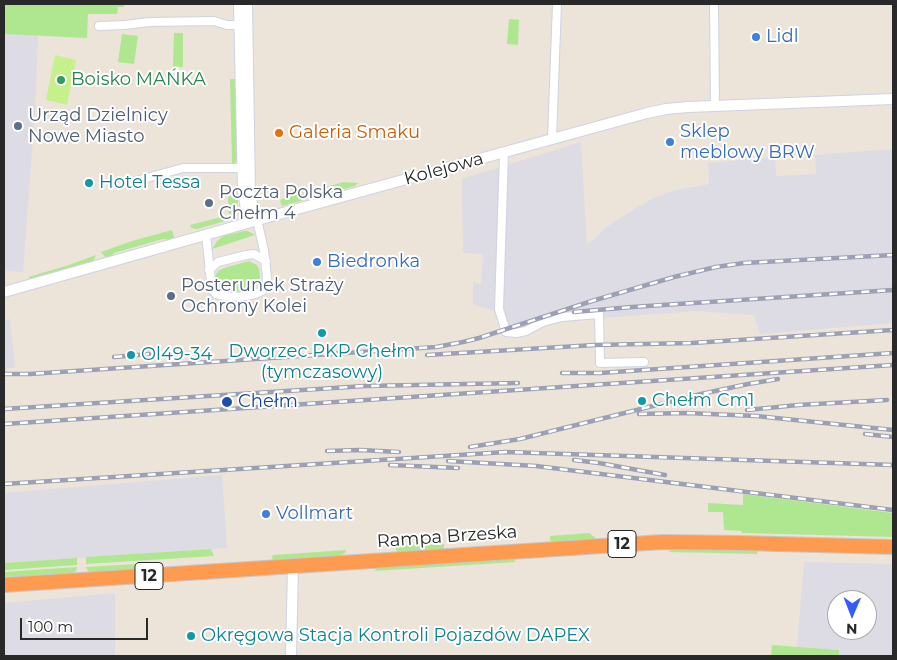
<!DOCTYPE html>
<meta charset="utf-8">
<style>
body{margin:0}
#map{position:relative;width:897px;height:660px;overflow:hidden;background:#ece4d9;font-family:Montserrat,sans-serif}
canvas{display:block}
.frame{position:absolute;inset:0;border:5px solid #292929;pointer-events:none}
.north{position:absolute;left:827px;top:590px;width:50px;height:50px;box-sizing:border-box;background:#fff;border:1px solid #a9a9a9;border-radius:50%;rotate:181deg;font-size:14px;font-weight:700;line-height:20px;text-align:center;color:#292929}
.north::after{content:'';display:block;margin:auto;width:18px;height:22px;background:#335bff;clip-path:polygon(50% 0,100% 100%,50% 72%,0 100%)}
.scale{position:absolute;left:20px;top:618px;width:128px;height:22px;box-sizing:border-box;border:2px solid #292929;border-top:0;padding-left:6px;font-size:15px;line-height:18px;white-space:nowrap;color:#292929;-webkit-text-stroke:4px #fff;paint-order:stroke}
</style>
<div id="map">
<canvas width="897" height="660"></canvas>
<div class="frame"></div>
<div class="north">N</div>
<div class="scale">100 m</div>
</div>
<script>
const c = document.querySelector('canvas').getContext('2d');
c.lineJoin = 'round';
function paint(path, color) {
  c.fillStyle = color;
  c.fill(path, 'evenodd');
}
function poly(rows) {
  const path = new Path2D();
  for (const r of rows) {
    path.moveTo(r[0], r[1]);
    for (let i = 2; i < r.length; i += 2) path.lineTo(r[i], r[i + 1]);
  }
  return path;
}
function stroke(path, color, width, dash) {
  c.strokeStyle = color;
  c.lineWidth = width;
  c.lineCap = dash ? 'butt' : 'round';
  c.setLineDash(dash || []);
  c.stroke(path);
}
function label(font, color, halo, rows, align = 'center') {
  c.font = font + ' Montserrat,sans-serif';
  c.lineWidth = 4;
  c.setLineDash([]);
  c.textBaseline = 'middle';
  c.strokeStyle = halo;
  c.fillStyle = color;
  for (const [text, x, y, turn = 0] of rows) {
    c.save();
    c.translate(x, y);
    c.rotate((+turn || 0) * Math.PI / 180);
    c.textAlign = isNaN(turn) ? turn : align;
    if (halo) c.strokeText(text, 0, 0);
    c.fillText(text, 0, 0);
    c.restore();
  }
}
const industrial = poly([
 [4,34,38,35,35,111,23,272,4,271],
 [581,142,587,245,608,226,636,208,654,198,672,191,709,184,708,163,775,157,776,176,816,174,815,155,893,149,893,323,760,334,754,315,696,311,562,321,544,325,518,336,502,334,495,311,473,304,473,282,481,284,483,254,463,253,462,179],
 [10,319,15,368,7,368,7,376,4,377,4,320],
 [222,475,227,548,4,563,4,493],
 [804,562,893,564,893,656,839,656,839,650,797,647],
 [837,600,867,600,867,630,837,630],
 [115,593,115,656,4,656,4,603]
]);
const green = poly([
 [4,4,124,4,124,7,118,7,117,14,88,14,87,38,4,34],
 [509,19,519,20,518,45,507,44],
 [174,33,183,33,183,67,173,67],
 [122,34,138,36,134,64,118,62],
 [230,79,236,79,238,160,234,163,232,163],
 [344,182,358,183,355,186,282,206,280,201,282,199],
 [238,194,237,209,235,214,229,220,197,229,191,228,190,225,225,216,226,218,231,217,231,214,229,214,228,198,231,195],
 [172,230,175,240,163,239,114,253,109,258,106,258,101,252,132,241],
 [244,231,248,231,255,235,212,249,217,241,223,236],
 [96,255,95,258,91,263,31,279,28,277,69,265],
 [249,261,257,265,259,269,260,278,256,286,253,289,245,290,244,293,240,293,238,291,225,291,219,288,215,282,214,278,218,271,224,268],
 [743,494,893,513,893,537,742,533,741,531,724,530,723,512,708,512,708,503,743,505],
 [589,533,597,539,553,542,550,540,550,536],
 [444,544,444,548,442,549,398,552,396,550,396,546],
 [675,548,758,550,757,554,668,552],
 [211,549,214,556,86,564,86,557],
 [346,550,345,553,339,556,273,561,272,556,274,555],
 [77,558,77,565,4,570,4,563],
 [512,558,516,562,374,571,375,570,379,567],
 [154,563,154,565,137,569,92,572,88,571,86,567],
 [77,567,76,571,72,574,4,577,4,572],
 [772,645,839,650,839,656,771,656]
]);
const pitch = poly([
 [55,55,76,60,67,105,46,100]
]);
const street = poly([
 [714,4,715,105],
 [99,26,125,25,149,22,214,21,227,25,243,25],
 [552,139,557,4],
 [504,153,499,309,506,332,516,333,526,331,543,322,562,317,599,314,600,363,644,362],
 [132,182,183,168,248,168],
 [206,235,212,290,216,294,230,297,246,296,255,294,262,291,266,286,267,278,264,250,257,220],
 [209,270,218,262,246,255,254,254,266,261]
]);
const secondary = poly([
 [239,4,243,192,246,209,250,222],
 [247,4,250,192,251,200,257,220],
 [4,292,279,214,647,113,666,109,688,107,893,99],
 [291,656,293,566]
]);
const highway = poly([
 [4,585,663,542,740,543,893,547]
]);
const rail = poly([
 [574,312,632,307,893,290],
 [427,355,595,345,692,343,893,330],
 [114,357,149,354],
 [562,373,600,373,893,353],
 [4,374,30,374,436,347,463,342,479,338,592,301,674,277,716,267,744,263,893,255],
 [4,409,365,386,518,383],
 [747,410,798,405,887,400],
 [639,414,687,413,756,416,893,430],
 [4,424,893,365],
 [865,434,893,437],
 [470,447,520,439,701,394,748,384,778,379],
 [327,451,360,450,399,452],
 [574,460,599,463,665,475],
 [448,461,536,466,893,510],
 [390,465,458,468],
 [4,484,506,452,893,465]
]);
const markers = [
 [756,37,5,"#3f7fe0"],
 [61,80,5,"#2e9e5b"],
 [18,126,5,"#5c6f8a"],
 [279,133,5,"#e8710a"],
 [670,142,5,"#3f7fe0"],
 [89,183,5,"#0f9aa8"],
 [209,203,5,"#5c6f8a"],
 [317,262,5,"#3f7fe0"],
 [171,296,5,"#5c6f8a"],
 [322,333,5,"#0f9aa8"],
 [131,355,5,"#0f9aa8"],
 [642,401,5,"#0f9aa8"],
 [227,402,6,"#1a4fb4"],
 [266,514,5,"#3f7fe0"],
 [191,636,5,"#0f9aa8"]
];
const shields = [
 [622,544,28],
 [149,576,28]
];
const shieldNames = [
 ["12",622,544],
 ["12",149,576]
];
const shopNames = [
 ["Lidl",766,37],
 ["Sklep",680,132],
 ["meblowy BRW",680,153],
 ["Biedronka",327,262],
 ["Vollmart",276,514]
];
const leisureNames = [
 ["Boisko MAŃKA",71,80]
];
const serviceNames = [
 ["Urząd Dzielnicy",28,116],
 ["Nowe Miasto",28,137],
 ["Poczta Polska",219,193],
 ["Chełm 4",219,214],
 ["Posterunek Straży",181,286],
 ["Ochrony Kolei",181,307]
];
const foodNames = [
 ["Galeria Smaku",289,133]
];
const streetNames = [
 ["Kolejowa",444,169,-15],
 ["Rampa Brzeska",447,537,-4]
];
const cultureNames = [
 ["Hotel Tessa",99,183],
 ["Dworzec PKP Chełm",322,352,"center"],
 ["(tymczasowy)",322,373,"center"],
 ["Ol49-34",141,355],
 ["Chełm Cm1",652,401],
 ["Okręgowa Stacja Kontroli Pojazdów DAPEX",201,636]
];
const transitNames = [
 ["Chełm",238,402]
];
paint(industrial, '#dddbe4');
paint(green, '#afe791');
paint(pitch, '#c6f08c');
stroke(street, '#ced2e3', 10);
stroke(secondary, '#ced2e3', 12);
stroke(highway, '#c7c7c7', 16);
stroke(street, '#fff', 8);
stroke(secondary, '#fff', 10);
stroke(highway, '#ff9b51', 14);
stroke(rail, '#9ca0b5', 4.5);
stroke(rail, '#fff', 2.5, [8]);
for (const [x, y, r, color] of markers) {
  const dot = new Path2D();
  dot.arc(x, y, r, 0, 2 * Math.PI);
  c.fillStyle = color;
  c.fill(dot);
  stroke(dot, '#fff', 2);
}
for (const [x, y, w] of shields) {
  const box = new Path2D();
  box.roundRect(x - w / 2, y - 13.5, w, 27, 4);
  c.fillStyle = '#fff';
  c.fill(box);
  stroke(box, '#292929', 1);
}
label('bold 16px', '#292929', null, shieldNames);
label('18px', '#366cbe', '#fff', shopNames, 'left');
label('18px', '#27864d', '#fff', leisureNames, 'left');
label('18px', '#4e5e75', '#fff', serviceNames, 'left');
label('18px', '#c56008', '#fff', foodNames, 'left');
label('18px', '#292929', '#fff', streetNames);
label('18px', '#0d838f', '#fff', cultureNames, 'left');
label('18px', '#164399', '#fff', transitNames, 'left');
</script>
